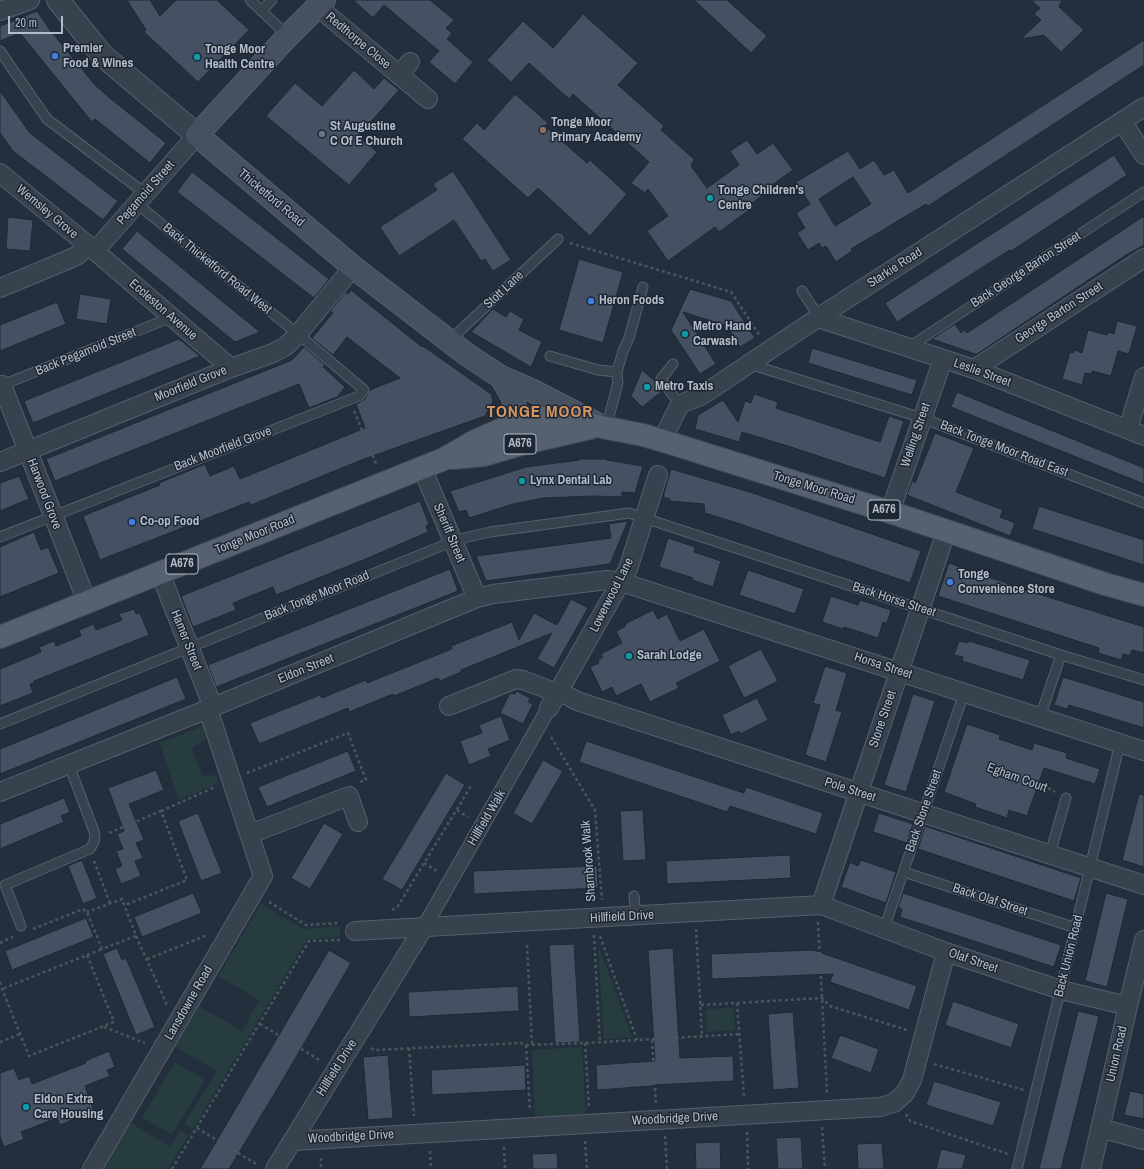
<!DOCTYPE html>
<style>
body{margin:0}
#map{position:relative;width:1144px;height:1169px;overflow:hidden;background:#242f3e;font-family:"Archivo Narrow",sans-serif}
canvas{display:block}
.scale{position:absolute;left:8px;top:16px;width:55px;height:18px;box-sizing:border-box;border:2px solid #b4bcc9;border-top:0;padding-left:5px;font-size:12px;line-height:14px;white-space:nowrap;color:#b4bcc9;-webkit-text-stroke:3px #1d2633;paint-order:stroke}
</style>
<div id="map">
<canvas width="1144" height="1169"></canvas>
<div class="scale">20 m</div>
</div>
<script>
const c = document.querySelector('canvas').getContext('2d');
c.lineJoin = 'round';
function paint(path, color) {
  c.fillStyle = color;
  c.fill(path, 'evenodd');
}
function poly(rows) {
  const path = new Path2D();
  for (const r of rows) {
    path.moveTo(r[0], r[1]);
    for (let i = 2; i < r.length; i += 2) path.lineTo(r[i], r[i + 1]);
  }
  return path;
}
function stroke(path, color, width, dash) {
  c.strokeStyle = color;
  c.lineWidth = width;
  c.lineCap = dash ? 'butt' : 'round';
  c.setLineDash(dash || []);
  c.stroke(path);
}
function label(font, color, halo, rows, align = 'center') {
  c.font = font + ' "Archivo Narrow",sans-serif';
  c.lineWidth = 3;
  c.setLineDash([]);
  c.textBaseline = 'middle';
  c.strokeStyle = halo;
  c.fillStyle = color;
  for (const [text, x, y, turn = 0] of rows) {
    c.save();
    c.translate(x, y);
    c.rotate((+turn || 0) * Math.PI / 180);
    c.textAlign = isNaN(turn) ? turn : align;
    if (halo) c.strokeText(text, 0, 0);
    c.fillText(text, 0, 0);
    c.restore();
  }
}
const green = poly([
 [203,726,207,737,192,748,202,776,216,775,218,783,179,800,160,743],
 [261,904,303,929,340,926,340,937,307,939,193,1129,184,1124,217,1071,175,1047,199,1006,242,1031,259,1000,218,976],
 [598,945,632,1037,604,1039],
 [734,1008,735,1030,707,1032,706,1009],
 [582,1047,586,1116,535,1119,532,1050],
 [175,1062,205,1080,172,1135,142,1117],
 [130,1122,170,1147,181,1130,189,1135,168,1169,101,1169]
]);
const building = poly([
 [127,0,150,0,160,16,176,0,217,0,249,30,198,82,144,32,146,30,127,0],
 [353,0,430,0,454,20,446,28,452,33,447,39,473,62,455,84,429,62,439,51,384,5,373,18,353,0],
 [694,0,727,0,767,36,751,53,694,0],
 [1031,0,1062,0,1059,7,1084,30,1061,52,1044,35,1021,39,1041,20,1034,14,1040,8,1031,0],
 [37,11,50,30,95,85,111,99,166,143,150,163,95,119,92,122,20,33,0,41,0,26,37,11],
 [583,14,638,63,618,85,664,126,661,130,694,159,691,166,707,188,739,165,730,151,747,140,757,154,773,143,793,170,762,192,764,194,750,205,752,208,719,232,715,227,668,261,647,231,668,216,648,189,645,193,631,183,649,162,573,94,569,99,529,63,511,82,487,60,523,21,553,48,583,14],
 [1144,40,1144,65,928,206,926,204,851,249,852,251,836,262,826,246,822,248,819,243,808,250,797,233,805,228,796,213,810,204,796,182,848,151,860,169,874,160,884,175,894,170,908,193,1144,40],
 [853,177,871,204,835,226,819,199,853,177],
 [354,70,374,89,384,78,399,90,358,136,377,152,349,185,266,116,295,83,322,106,354,70],
 [0,91,30,133,118,201,103,220,13,151,0,133,0,91],
 [515,94,548,123,545,126,587,163,590,160,627,194,590,236,538,188,528,198,462,139,477,123,484,130,515,94],
 [1114,155,1127,175,1011,251,1010,250,989,263,897,322,885,303,1114,155],
 [453,171,511,260,493,271,485,259,481,261,454,220,399,256,380,227,437,190,433,184,453,171],
 [192,172,329,279,314,298,177,192,192,172],
 [1144,216,1144,245,1126,255,977,354,975,354,932,339,955,324,961,333,965,330,967,333,1144,216],
 [8,217,33,220,30,251,6,249,8,217],
 [137,231,223,302,260,332,235,342,122,249,137,231],
 [579,259,623,272,603,343,559,330,579,259],
 [690,289,731,301,755,338,740,347,727,326,683,312,716,364,700,374,671,330,690,289],
 [351,290,422,347,423,346,491,394,493,401,485,416,364,459,251,505,249,502,100,560,83,516,160,485,159,483,205,464,210,476,234,466,240,479,365,428,356,404,364,400,370,390,400,378,347,337,333,355,312,338,333,313,330,311,346,292,348,294,351,290],
 [80,294,111,299,107,324,76,319,80,294],
 [57,302,66,324,0,351,0,325,57,302],
 [493,309,506,317,510,311,524,319,519,330,542,342,531,367,471,332,493,309],
 [1117,321,1137,326,1129,354,1118,351,1111,376,1092,371,1092,374,1085,373,1082,385,1062,379,1070,352,1073,353,1074,350,1082,353,1088,330,1107,335,1108,332,1114,334,1117,321],
 [179,339,200,356,33,423,24,401,179,339],
 [304,347,325,365,323,367,345,387,337,397,309,408,299,384,55,481,46,459,292,360,304,347],
 [812,348,917,380,912,395,808,363,812,348],
 [642,370,656,382,661,392,642,407,631,396,642,370],
 [957,392,1144,468,1144,484,951,407,957,392],
 [754,394,778,402,776,408,880,442,889,416,904,421,885,478,791,447,742,432,739,442,695,429,698,415,723,400,738,422,745,401,751,403,754,394],
 [935,433,974,448,956,492,1003,510,1000,517,1015,523,1010,536,907,495,912,481,915,483,935,433],
 [579,459,607,459,607,460,643,466,635,493,622,492,622,497,594,496,543,498,513,504,469,518,466,510,459,512,450,491,526,467,579,460,579,459],
 [671,469,753,493,921,551,910,583,737,523,705,513,704,504,669,501,670,499,663,497,671,469],
 [19,476,29,499,0,511,0,483,19,476],
 [420,501,429,524,426,526,428,532,368,558,276,595,273,587,233,603,236,610,193,627,181,596,420,501],
 [1039,506,1144,540,1144,565,1032,529,1039,506],
 [628,521,610,564,486,581,476,556,611,538,609,524,628,521],
 [34,532,41,550,48,547,59,573,0,597,0,547,34,532],
 [668,538,695,547,694,552,721,561,713,587,692,580,693,578,659,567,668,538],
 [949,563,1029,591,1144,627,1144,653,1132,650,1130,656,1123,654,1121,660,1098,653,1099,648,938,596,949,563],
 [450,569,458,591,216,687,208,665,450,569],
 [748,570,804,589,795,614,739,595,748,570],
 [831,596,858,605,860,600,891,610,887,623,883,622,878,638,844,627,843,629,822,622,831,596],
 [571,599,588,608,554,668,537,659,552,633,461,670,461,672,440,681,438,678,394,696,393,694,349,712,348,708,259,744,250,723,320,695,322,698,366,680,367,683,452,649,451,646,512,622,519,640,534,613,557,625,571,599],
 [134,609,136,614,140,613,149,635,34,681,35,682,30,684,33,693,0,706,0,669,41,652,39,647,54,641,56,646,81,636,79,630,94,624,96,630,122,620,119,614,134,609],
 [653,610,658,619,667,614,680,641,704,629,720,661,676,683,679,688,650,702,641,684,616,696,612,687,602,692,590,667,599,663,598,660,603,657,601,654,622,643,616,631,626,626,625,624,653,610],
 [959,641,968,643,969,641,1030,660,1023,680,962,661,963,657,954,655,959,641],
 [761,649,778,681,744,698,728,666,761,649],
 [825,666,847,673,836,710,842,712,826,762,805,755,820,705,813,703,825,666],
 [177,677,186,699,0,774,0,749,177,677],
 [1063,677,1144,702,1144,728,1069,705,1067,709,1054,705,1063,677],
 [516,691,530,698,528,702,533,704,523,724,500,713,510,693,515,694,516,691],
 [913,694,935,701,906,792,884,785,913,694],
 [757,698,768,720,740,734,739,731,731,735,722,715,757,698],
 [501,716,510,740,488,749,491,756,469,765,460,741,482,733,479,725,501,716],
 [967,724,1000,735,999,739,1032,750,1034,743,1067,753,1066,758,1100,769,1095,784,1044,768,1027,816,1009,810,1007,818,975,807,976,804,944,792,967,724],
 [586,741,744,793,746,787,823,813,816,834,730,806,727,812,579,762,586,741],
 [348,751,356,771,267,807,258,787,348,751],
 [543,760,563,771,532,824,513,813,543,760],
 [156,770,164,790,129,804,144,840,136,843,143,858,135,861,141,876,121,884,115,869,122,866,116,851,123,849,117,834,124,831,108,788,156,770],
 [446,773,465,785,402,890,382,879,446,773],
 [1139,794,1144,795,1144,867,1122,860,1139,794],
 [64,798,70,812,61,816,64,822,0,849,0,824,64,798],
 [643,810,646,860,623,861,620,811,643,810],
 [198,813,222,873,201,881,178,821,198,813],
 [879,813,913,824,907,843,873,832,879,813],
 [324,823,343,834,310,889,291,878,324,823],
 [925,826,1081,878,1074,901,918,849,925,826],
 [790,855,791,878,667,884,666,861,790,855],
 [82,860,97,898,83,904,68,866,82,860],
 [861,860,896,872,886,903,841,887,850,862,858,866,861,860],
 [597,866,598,888,474,894,473,871,597,866],
 [193,893,202,913,142,937,134,917,193,893],
 [903,893,1061,945,1054,967,900,917,902,909,898,907,903,893],
 [1106,893,1128,899,1107,987,1085,981,1106,893],
 [86,918,94,937,12,970,5,951,86,918],
 [574,944,580,1042,555,1043,549,945,574,944],
 [117,948,122,960,126,958,155,1027,136,1035,103,954,117,948],
 [673,948,680,1058,733,1056,734,1081,653,1085,653,1086,597,1090,596,1065,655,1061,648,950,673,948],
 [329,950,351,963,285,1076,229,1169,200,1169,329,950],
 [813,950,917,986,909,1010,830,982,833,974,712,979,711,954,813,950],
 [518,986,519,1011,409,1017,408,992,518,986],
 [953,1001,1019,1024,1011,1048,945,1025,953,1001],
 [1078,1011,1099,1016,1076,1110,1061,1169,1039,1169,1078,1011],
 [793,1012,799,1088,773,1090,768,1014,793,1012],
 [840,1035,879,1049,871,1073,831,1058,840,1035],
 [109,1051,115,1067,107,1070,110,1076,85,1086,94,1111,60,1125,57,1118,21,1132,24,1139,4,1147,0,1136,0,1073,14,1068,19,1080,29,1076,32,1084,86,1063,85,1061,109,1051],
 [388,1055,393,1118,368,1120,363,1057,388,1055],
 [525,1065,526,1090,432,1095,431,1070,525,1065],
 [934,1081,1001,1102,993,1126,926,1105,934,1081],
 [1130,1091,1144,1094,1144,1119,1124,1115,1130,1091],
 [801,1137,803,1169,778,1169,776,1138,801,1137],
 [720,1142,721,1169,696,1169,695,1143,720,1142],
 [882,1143,884,1169,858,1169,857,1144,882,1143],
 [941,1149,966,1155,962,1169,936,1169,941,1149],
 [557,1153,558,1169,533,1169,532,1154,557,1153]
]);
const path = poly([
 [570,243,731,292,760,336],
 [354,411,377,466],
 [551,737,595,810,602,900],
 [957,758,1039,783,1055,792],
 [247,773,348,733,366,780,360,782],
 [457,810,468,817],
 [161,811,215,787],
 [109,833,161,811,187,880,125,905],
 [94,861,110,903],
 [424,863,437,871],
 [269,902,306,925,339,923],
 [392,910,398,906,471,786],
 [818,922,827,1093],
 [33,929,83,909,87,912,102,949,136,936,122,899,87,912],
 [696,929,702,1036],
 [594,935,600,1043],
 [136,936,167,1005],
 [600,936,637,1040],
 [0,943,13,937],
 [527,945,532,1045],
 [87,955,102,949],
 [147,959,208,935],
 [0,982,2,989,29,1056,114,1022,87,955,2,989],
 [737,1003,744,1097],
 [701,1005,822,998,830,1006,907,1030],
 [260,1024,321,1061],
 [104,1027,145,1043],
 [652,1040,656,1103],
 [0,1042,20,1034],
 [585,1043,589,1107],
 [526,1045,530,1111],
 [371,1048,374,1050,521,1043,526,1045,585,1043,740,1034],
 [409,1048,414,1116],
 [934,1064,1024,1090],
 [906,1114,910,1121,1008,1154],
 [822,1127,825,1169],
 [197,1128,258,1165],
 [747,1132,748,1169],
 [665,1136,667,1169],
 [585,1141,587,1169],
 [504,1147,505,1169],
 [430,1151,431,1169],
 [321,1158,321,1169],
 [172,1169,309,941,340,940]
]);
const service = poly([
 [250,0,288,36],
 [261,11,272,0],
 [0,51,47,119,146,194],
 [802,291,819,317],
 [449,341,558,239],
 [909,347,1144,192],
 [550,356,598,370,617,372],
 [673,364,661,379,680,405],
 [749,364,922,418,1144,503],
 [0,386,172,317],
 [606,428,618,383,617,372,623,351,629,338,643,287],
 [0,537,359,396,364,390,298,334,137,204],
 [1040,717,1061,655],
 [0,724,459,539,490,532,629,513,1061,655,1144,680],
 [1050,854,1066,798],
 [904,872,1076,928],
 [634,896,636,916],
 [21,926,5,885,90,849,94,842,95,834,69,765],
 [884,929,964,693],
 [1017,1169,1120,743]
]);
const pedestrian = poly([
 [424,927,549,708]
]);
const minor = poly([
 [318,7,428,99],
 [0,11,30,0],
 [399,75,410,62],
 [1122,121,1144,155],
 [0,173,95,251,231,368],
 [95,251,197,135],
 [0,288,72,258,78,255,87,245],
 [818,318,974,369,1144,436],
 [974,369,1144,258],
 [2,385,87,602],
 [1128,429,1144,377],
 [662,441,674,416,680,405,683,403,701,396,819,317,1144,107],
 [0,462,231,368,273,353,286,346,298,334,353,267],
 [422,468,477,598],
 [890,512,943,359],
 [160,573,213,707],
 [559,691,577,701,1144,885],
 [449,706,516,679,523,680,557,693],
 [549,708,628,569,658,475],
 [0,792,213,707,477,598,493,594,607,580,621,582,1144,751],
 [250,834,349,796,358,822],
 [821,905,946,532],
 [355,931,821,905,946,952,1061,990,1128,1006],
 [1100,1128,1144,1140],
 [293,1141,880,1107,894,1103,905,1093,912,1080,946,952],
 [92,1169,263,876,208,709],
 [275,1169,424,927],
 [1091,1169,1128,1006,1144,940]
]);
const tertiary = poly([
 [58,0,102,55,197,135]
]);
const secondary = poly([
 [324,0,288,36,197,135,353,267,466,354,501,377,531,390,595,423],
 [501,377,512,396,524,441]
]);
const primary = poly([
 [452,458,484,455,525,443,590,428],
 [0,637,444,459,475,441,500,430,525,421,539,418,556,418,643,435,667,442,890,512,1105,584,1144,595]
]);
const markers = [
 [55,56,4,"#3f7fe0"],
 [197,57,4,"#0f9aa8"],
 [543,130,4,"#8d6e63"],
 [322,134,4,"#6b7280"],
 [710,198,4,"#0f9aa8"],
 [591,301,4,"#3f7fe0"],
 [685,334,4,"#0f9aa8"],
 [647,387,4,"#0f9aa8"],
 [522,481,4,"#0f9aa8"],
 [132,522,4,"#3f7fe0"],
 [950,582,4,"#3f7fe0"],
 [629,656,4,"#0f9aa8"],
 [26,1107,4,"#0f9aa8"]
];
const shields = [
 [520,444,32],
 [884,510,32],
 [182,564,32]
];
const shieldNames = [
 ["A676",520,444],
 ["A676",884,510],
 ["A676",182,564]
];
const streetNames = [
 ["Redthorpe Close",358,41,40],
 ["Pegamoid Street",146,193,-49],
 ["Thicketford Road",271,198,40],
 ["Wemsley Grove",47,212,40],
 ["Starkie Road",895,268,-33],
 ["Back Thicketford Road West",217,269,39],
 ["Back George Barton Street",1026,270,-33],
 ["Stott Lane",504,290,-43],
 ["Eccleston Avenue",163,310,41],
 ["George Barton Street",1059,313,-33],
 ["Back Pegamoid Street",86,352,-22],
 ["Leslie Street",982,373,20],
 ["Moorfield Grove",191,384,-22],
 ["Welling Street",916,435,-71],
 ["Back Moorfield Grove",223,449,-21],
 ["Back Tonge Moor Road East",1004,449,21],
 ["Tonge Moor Road",814,488,17],
 ["Harwood Grove",44,494,69],
 ["Sheriff Street",449,533,67],
 ["Tonge Moor Road",255,535,-22],
 ["Lowerwood Lane",612,595,-63],
 ["Back Tonge Moor Road",317,596,-22],
 ["Back Horsa Street",894,600,18],
 ["Hamer Street",186,640,68],
 ["Horsa Street",883,666,18],
 ["Eldon Street",306,669,-22],
 ["Stone Street",883,719,-71],
 ["Egham Court",1017,778,20],
 ["Pole Street",850,790,18],
 ["Back Stone Street",924,811,-71],
 ["Hillfield Walk",487,818,-60],
 ["Sharnbrook Walk",589,861,-94],
 ["Back Olaf Street",990,900,18],
 ["Hillfield Drive",622,917,-3],
 ["Back Union Road",1069,956,-76],
 ["Olaf Street",973,961,19],
 ["Lansdowne Road",189,1003,-60],
 ["Union Road",1117,1054,-77],
 ["Hillfield Drive",337,1068,-58],
 ["Woodbridge Drive",675,1119,-3],
 ["Woodbridge Drive",351,1137,-3]
];
const poiNames = [
 ["Premier",63,49],
 ["Food & Wines",63,64],
 ["Tonge Moor",205,50],
 ["Health Centre",205,65],
 ["Tonge Moor",551,123],
 ["Primary Academy",551,138],
 ["St Augustine",330,127],
 ["C Of E Church",330,142],
 ["Tonge Children's",718,191],
 ["Centre",718,206],
 ["Heron Foods",599,301],
 ["Metro Hand",693,327],
 ["Carwash",693,342],
 ["Metro Taxis",655,387],
 ["Lynx Dental Lab",530,481],
 ["Co-op Food",140,522],
 ["Tonge",958,575],
 ["Convenience Store",958,590],
 ["Sarah Lodge",637,656],
 ["Eldon Extra",34,1100],
 ["Care Housing",34,1115]
];
const districtNames = [
 ["TONGE MOOR",540,412]
];
paint(green, '#263c3f');
paint(building, '#455162');
stroke(building, '#1f2835', 1);
stroke(service, '#565f6c', 11);
stroke(pedestrian, '#565f6c', 16);
stroke(minor, '#565f6c', 20);
stroke(tertiary, '#565f6c', 24);
stroke(secondary, '#565f6c', 24);
stroke(primary, '#414a57', 24);
stroke(path, '#44595c', 2.5, [3, 3]);
stroke(service, '#38414e', 9);
stroke(pedestrian, '#38414e', 14);
stroke(minor, '#38414e', 18);
stroke(tertiary, '#38414e', 22);
stroke(secondary, '#465061', 22);
stroke(primary, '#56606e', 22);
for (const [x, y, r, color] of markers) {
  const dot = new Path2D();
  dot.arc(x, y, r, 0, 2 * Math.PI);
  c.fillStyle = color;
  c.fill(dot);
  stroke(dot, '#1d2633', 1.5);
}
for (const [x, y, w] of shields) {
  const box = new Path2D();
  box.roundRect(x - w / 2, y - 10, w, 20, 3);
  c.fillStyle = '#1d2633';
  c.fill(box);
  stroke(box, '#b4bcc9', 1);
}
label('bold 12px', '#b4bcc9', null, shieldNames);
label('13px', '#b4bcc9', '#1d2633', streetNames);
label('bold 13px', '#b4bcc9', '#1d2633', poiNames, 'left');
c.letterSpacing = '1px';
label('bold 17px', '#d59563', '#1d2633', districtNames);
c.letterSpacing = '0px';
</script>
